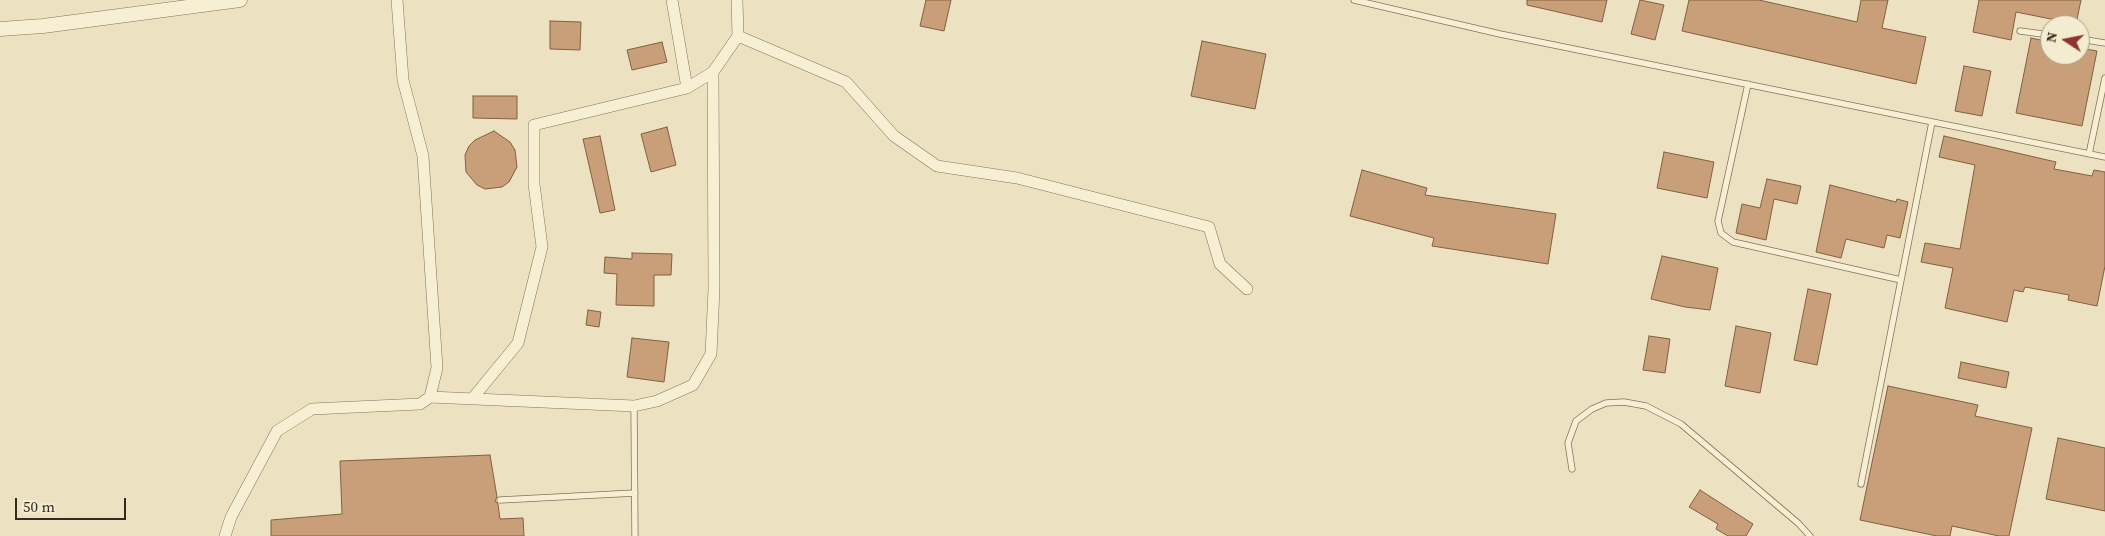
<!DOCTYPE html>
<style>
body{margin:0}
#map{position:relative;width:2105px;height:536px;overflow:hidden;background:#ece2c1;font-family:"Source Serif 4",serif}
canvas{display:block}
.north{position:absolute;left:2040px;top:15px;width:50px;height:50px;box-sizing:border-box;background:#f3ecd0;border:1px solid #a79e88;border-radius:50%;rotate:281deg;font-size:14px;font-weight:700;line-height:20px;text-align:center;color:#342a1d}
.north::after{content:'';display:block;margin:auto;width:18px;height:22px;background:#90332c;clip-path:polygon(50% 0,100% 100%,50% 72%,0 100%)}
.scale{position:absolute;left:15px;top:498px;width:111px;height:22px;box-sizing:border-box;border:2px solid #342a1d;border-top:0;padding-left:6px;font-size:15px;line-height:18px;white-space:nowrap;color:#342a1d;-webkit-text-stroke:4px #f3ecd0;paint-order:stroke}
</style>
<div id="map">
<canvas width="2105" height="536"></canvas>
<div class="north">N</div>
<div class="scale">50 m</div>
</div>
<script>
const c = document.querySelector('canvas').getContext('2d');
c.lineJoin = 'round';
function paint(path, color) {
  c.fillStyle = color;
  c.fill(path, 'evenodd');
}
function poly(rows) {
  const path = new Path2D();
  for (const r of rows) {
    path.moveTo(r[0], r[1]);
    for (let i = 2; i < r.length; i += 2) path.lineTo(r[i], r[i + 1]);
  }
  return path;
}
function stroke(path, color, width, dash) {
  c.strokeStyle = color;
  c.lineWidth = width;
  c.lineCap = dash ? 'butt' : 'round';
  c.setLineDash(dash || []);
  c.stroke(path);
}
const building = poly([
 [926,0,951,0,944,31,920,26,926,0],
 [1527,0,1607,0,1602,22,1527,5,1527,0],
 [1640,0,1664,5,1655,40,1631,34,1640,0],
 [1689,0,1759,0,1857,22,1861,0,1888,0,1882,28,1926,37,1916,84,1682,31,1689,0],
 [1979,0,2081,0,2076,24,2016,12,2011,40,1973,32,1979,0],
 [550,21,581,22,580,50,550,49,550,21],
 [2031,38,2050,42,2050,55,2080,55,2080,48,2097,51,2082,126,2016,113,2031,38],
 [1202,41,1266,54,1255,109,1191,96,1202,41],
 [662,42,667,62,632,70,627,50,662,42],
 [1964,66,1991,71,1982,116,1955,111,1964,66],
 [473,96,517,96,517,119,473,118,473,96],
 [667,127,676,165,651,172,641,134,667,127],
 [494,131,510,142,515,150,517,167,509,182,502,187,485,189,477,185,466,172,465,155,469,146,475,140,494,131],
 [600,136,615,210,600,213,583,139,600,136],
 [1944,136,2056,162,2054,169,2092,176,2094,170,2105,172,2105,266,2097,306,2068,300,2069,295,2025,287,2023,292,2014,290,2007,322,1945,308,1953,268,1921,262,1925,243,1960,249,1975,165,1939,157,1944,136],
 [1664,152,1714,162,1707,198,1657,188,1664,152],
 [1362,170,1427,188,1425,195,1556,214,1548,264,1432,246,1434,238,1350,216,1362,170],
 [1767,179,1801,186,1797,204,1774,199,1766,240,1736,233,1742,204,1760,208,1767,179],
 [1830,185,1896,202,1897,199,1908,202,1900,238,1887,235,1884,248,1846,239,1841,258,1816,252,1830,185],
 [632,253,672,254,671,275,654,275,654,306,616,305,617,274,604,273,605,257,632,259,632,253],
 [1662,256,1718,268,1710,310,1685,307,1651,299,1662,256],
 [1808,289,1831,294,1817,365,1794,360,1808,289],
 [588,310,601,312,599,327,586,325,588,310],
 [1736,326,1771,333,1760,393,1725,386,1736,326],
 [1649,336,1670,339,1665,373,1643,370,1649,336],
 [632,338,669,342,664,382,627,377,632,338],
 [1961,362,2009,372,2006,388,1958,378,1961,362],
 [1888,386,1978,405,1975,416,2032,428,2009,536,1999,536,1952,526,1950,536,1937,536,1860,520,1888,386],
 [2058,438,2105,448,2105,511,2046,499,2058,438],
 [490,455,497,497,495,501,498,504,500,519,523,518,524,536,271,536,271,520,342,514,340,461,490,455],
 [1700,490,1753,524,1746,536,1728,536,1716,529,1718,524,1689,507,1700,490]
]);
const service = poly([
 [1354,0,1500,34,2105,157],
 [2020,31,2050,35],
 [2080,39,2105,43],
 [1748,84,1718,221,1721,233,1733,242,1901,280],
 [2089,154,2105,78],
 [634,406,635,536],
 [1572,469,1568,443,1576,421,1592,409,1606,403,1624,402,1646,406,1681,424,1798,523,1810,536],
 [1861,484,1932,122],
 [500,500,635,493]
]);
const minor = poly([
 [672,0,687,88,713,72,738,36,737,0],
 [738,36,846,82,894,136,937,166,1017,178,1209,227,1220,264,1247,289],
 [430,397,634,406,657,401,693,385,711,354,714,289,713,72],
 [472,399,518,343,542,247,534,184,534,125,687,88],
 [225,536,231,517,277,431,312,409,420,404,430,397,437,368,423,156,403,80,397,0]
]);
const tertiary = poly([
 [0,29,43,26,240,0]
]);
paint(building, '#c89f78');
stroke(building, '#825f41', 1);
stroke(service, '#84735a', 7);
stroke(minor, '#84735a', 12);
stroke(tertiary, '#84735a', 15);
stroke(service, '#f7efd4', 5.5);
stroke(minor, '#f7efd4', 11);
stroke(tertiary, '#f7efd4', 14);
</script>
